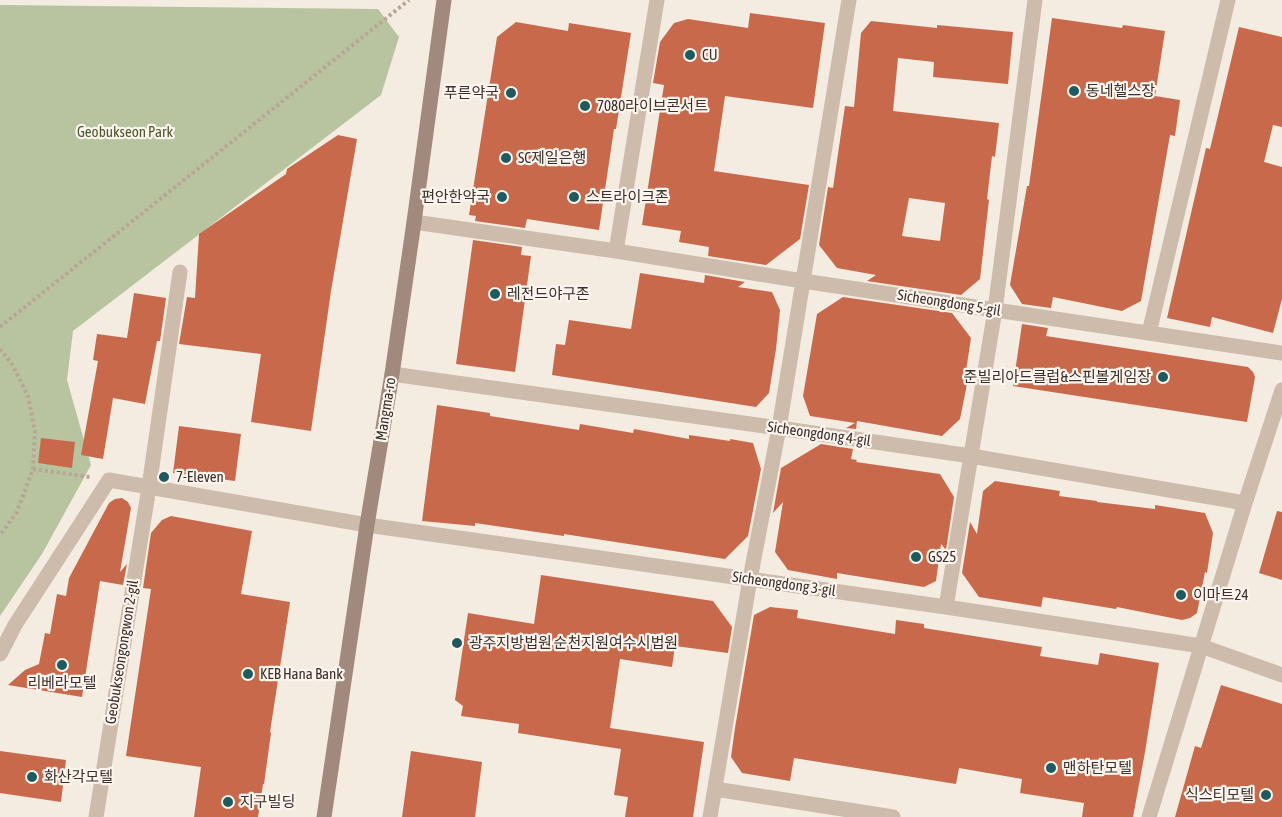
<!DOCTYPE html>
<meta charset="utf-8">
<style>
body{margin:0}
canvas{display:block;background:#f4ebe1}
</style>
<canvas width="1282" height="817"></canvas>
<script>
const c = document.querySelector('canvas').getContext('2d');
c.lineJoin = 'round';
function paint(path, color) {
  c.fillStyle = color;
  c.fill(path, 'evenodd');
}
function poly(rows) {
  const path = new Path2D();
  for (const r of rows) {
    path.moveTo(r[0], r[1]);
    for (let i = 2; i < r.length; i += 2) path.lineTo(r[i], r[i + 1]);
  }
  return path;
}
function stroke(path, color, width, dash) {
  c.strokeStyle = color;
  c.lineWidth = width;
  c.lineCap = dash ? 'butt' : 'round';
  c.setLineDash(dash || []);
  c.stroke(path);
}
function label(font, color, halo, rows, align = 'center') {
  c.font = font + ' "Asap Condensed","Noto Sans KR",sans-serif';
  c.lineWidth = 4.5;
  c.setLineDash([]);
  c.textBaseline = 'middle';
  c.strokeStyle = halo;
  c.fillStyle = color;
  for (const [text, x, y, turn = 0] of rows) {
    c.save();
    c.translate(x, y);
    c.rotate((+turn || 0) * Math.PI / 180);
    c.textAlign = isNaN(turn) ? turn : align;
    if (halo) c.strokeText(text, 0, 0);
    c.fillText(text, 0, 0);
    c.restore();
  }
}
const green = poly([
 [0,5,378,9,399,37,381,95,73,331,67,380,91,465,42,554,0,616]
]);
const building = poly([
 [750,13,825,23,813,108,725,96,714,171,809,185,800,239,766,265,708,256,709,247,679,242,681,231,642,225,664,85,653,83,660,42,674,23,688,19,748,28],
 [1052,18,1122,28,1123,25,1165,31,1155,96,1180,100,1175,136,1170,135,1141,301,1122,311,1053,297,1051,308,1022,304,1010,285,1027,186,1029,186],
 [871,21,937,28,937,25,1013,32,1008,84,933,77,934,62,898,58,893,111,999,123,995,157,992,156,987,199,989,200,980,279,961,295,867,281,876,275,837,268,819,245,828,187,833,188,845,106,854,107,861,33],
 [909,198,945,203,940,241,902,236],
 [516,22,568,31,569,23,631,33,616,129,614,129,599,230,527,219,525,228,475,221,476,216,469,215,497,37],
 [1239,27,1282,37,1282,127,1273,125,1264,162,1282,167,1282,299,1273,333,1212,317,1210,327,1167,318,1206,148,1210,149],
 [338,135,357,139,331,291,311,431,251,422,261,354,179,344,187,297,195,298,199,234,286,174,287,169],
 [473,240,522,247,521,255,531,256,515,372,456,364],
 [640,273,704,283,705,275,745,282,738,287,772,292,780,310,776,349,769,393,756,407,552,375,556,344,565,345,569,320,631,329],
 [134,293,166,298,160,341,157,341,145,404,113,398,103,459,81,455,98,361,93,360,97,334,127,338],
 [843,297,952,313,971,338,964,384,967,384,960,419,942,436,857,421,856,429,846,428,855,423,810,416,803,396,817,314],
 [1022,324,1048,328,1046,336,1248,367,1253,372,1255,377,1247,422,1013,386],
 [437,405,490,413,490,416,579,430,580,424,633,433,634,429,689,439,689,435,730,441,730,439,753,443,761,469,748,536,725,559,564,534,564,536,475,523,475,526,422,521],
 [179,426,241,434,235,481,173,473],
 [41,438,75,442,72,468,38,463],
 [821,444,853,449,851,459,857,460,856,462,940,474,954,497,946,550,941,544,936,581,924,587,837,573,837,579,788,570,775,552,783,502,773,513,781,468],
 [995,481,1060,491,1059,496,1097,501,1097,502,1155,509,1155,505,1205,513,1213,533,1207,573,1205,572,1197,613,1190,618,1182,620,1117,607,1116,609,1043,597,1041,607,979,597,962,573,970,522,977,534,983,491],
 [122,498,128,502,131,508,120,572,127,564,123,585,100,581,82,697,8,685,25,670,39,664,45,633,50,634,57,594,66,596,69,578,109,503,115,499],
 [1277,511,1282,512,1282,580,1259,573],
 [171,516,252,531,241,594,290,602,270,732,271,733,264,784,263,784,258,817,194,817,201,767,126,756,151,589,143,588,151,533,162,520],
 [541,575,713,601,732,627,728,653,675,646,672,667,620,659,610,728,704,742,693,817,625,817,628,797,614,795,621,749,518,733,519,724,461,716,463,706,455,700,468,613,534,624],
 [770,607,798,610,797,618,895,634,896,620,924,624,924,628,1042,647,1040,656,1098,665,1100,653,1159,663,1145,752,1133,817,1082,817,1084,803,1020,793,1022,779,959,768,956,784,794,758,790,781,742,773,731,757,735,728,754,615],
 [1221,685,1282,704,1282,817,1175,817,1195,746,1201,748],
 [0,751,66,760,61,802,0,793],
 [411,751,482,762,475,817,402,817]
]);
const path = poly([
 [0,327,409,0],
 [0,349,12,364,28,396,35,432,33,469,17,512,0,535],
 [33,469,90,477]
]);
const street = poly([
 [414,222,616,251,803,281,1282,353],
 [616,251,657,0],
 [1149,333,1228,0],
 [392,374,779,428,971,456,1245,503],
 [946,607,995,310,1035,0],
 [0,654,15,625,109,480,367,525,946,607,1201,646,1282,675],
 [715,789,893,817],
 [96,817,149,487,180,272],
 [710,817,750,579,779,428,849,0],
 [1149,817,1245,503,1282,390]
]);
const secondary = poly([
 [324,817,367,525,392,374,414,222,444,0]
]);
const markers = [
 [690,55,6,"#1f5a5e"],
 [1074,91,6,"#1f5a5e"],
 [511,93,6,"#1f5a5e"],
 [585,106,6,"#1f5a5e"],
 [506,158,6,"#1f5a5e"],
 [502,197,6,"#1f5a5e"],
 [574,197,6,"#1f5a5e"],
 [495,294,6,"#1f5a5e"],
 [1163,377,6,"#1f5a5e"],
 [164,477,6,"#1f5a5e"],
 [916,557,6,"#1f5a5e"],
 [1181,595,6,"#1f5a5e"],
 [457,643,6,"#1f5a5e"],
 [62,665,6,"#1f5a5e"],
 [248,674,6,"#1f5a5e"],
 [1051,768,6,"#1f5a5e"],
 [32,777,6,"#1f5a5e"],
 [1266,795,6,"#1f5a5e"],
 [228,802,6,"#1f5a5e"]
];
const poiNames = [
 ["CU",702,55],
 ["동네헬스장",1086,91],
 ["푸른약국",499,93,"right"],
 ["7080라이브콘서트",597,106],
 ["SC제일은행",518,158],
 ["편안한약국",490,197,"right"],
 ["스트라이크존",586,197],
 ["레전드야구존",507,294],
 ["준빌리아드클럽&스핀볼게임장",1151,377,"right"],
 ["7-Eleven",176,477],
 ["GS25",928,557],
 ["이마트24",1193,595],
 ["광주지방법원 순천지원여수시법원",469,643],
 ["KEB Hana Bank",260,674],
 ["리베라모텔",62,683,"center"],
 ["맨하탄모텔",1063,768],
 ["화산각모텔",44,777],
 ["식스티모텔",1254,795,"right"],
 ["지구빌딩",240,802]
];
const parkNames = [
 ["Geobukseon Park",125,132]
];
const streetNames = [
 ["Sicheongdong 5-gil",949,303,9],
 ["Mangma-ro",386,409,-81],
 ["Sicheongdong 4-gil",819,434,8],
 ["Sicheongdong 3-gil",784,584,8],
 ["Geobukseongongwon 2-gil",122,652,-81]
];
paint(green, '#b8c4a0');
paint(building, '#c8694b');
stroke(path, '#b9a596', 4, [3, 3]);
stroke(street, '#cdbbac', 15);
stroke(secondary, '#a18a7d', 15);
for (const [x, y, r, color] of markers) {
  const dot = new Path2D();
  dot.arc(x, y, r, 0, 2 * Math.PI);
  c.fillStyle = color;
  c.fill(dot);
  stroke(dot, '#fbf5ee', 2);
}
label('15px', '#3b302b', '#fbf5ee', poiNames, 'left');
label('15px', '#4a5a2e', '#fbf5ee', parkNames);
label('15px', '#3b302b', '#fbf5ee', streetNames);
</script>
